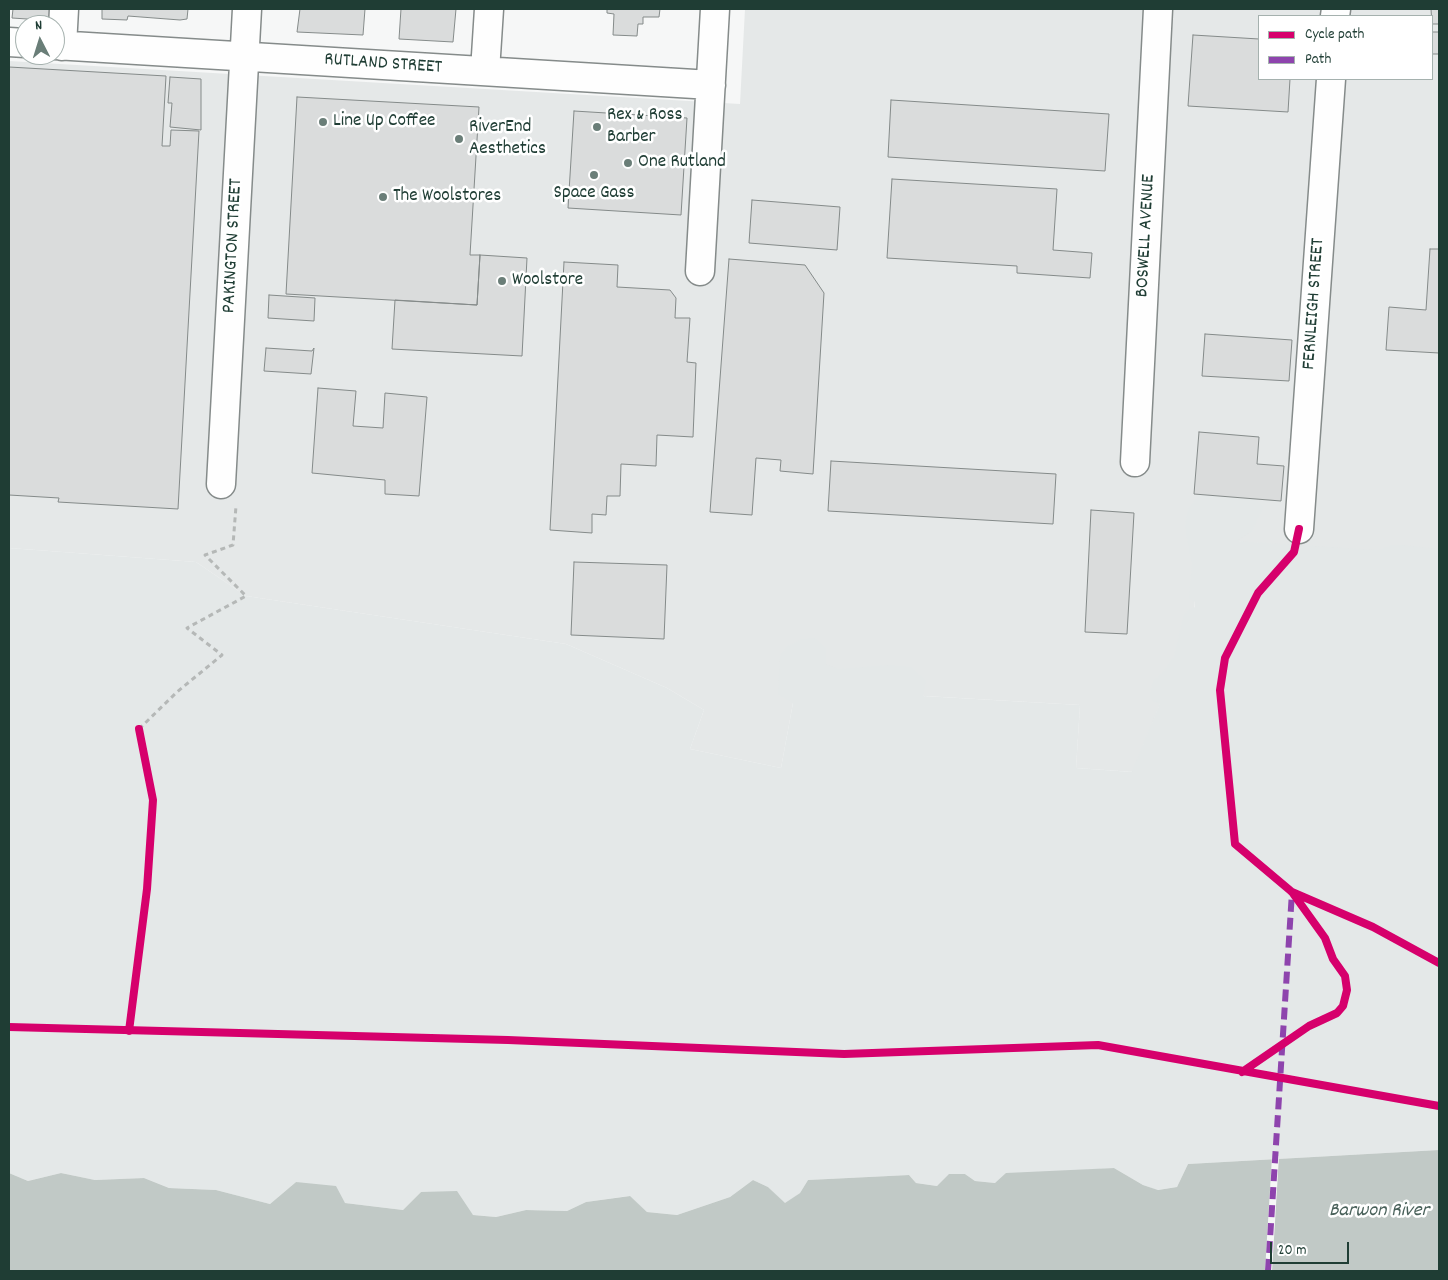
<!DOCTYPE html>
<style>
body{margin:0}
#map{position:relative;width:1448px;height:1280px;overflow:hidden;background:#f6f7f7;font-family:Dekko,sans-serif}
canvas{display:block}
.frame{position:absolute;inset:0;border:10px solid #1f3d34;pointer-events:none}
.legend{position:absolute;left:1258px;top:15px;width:175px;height:65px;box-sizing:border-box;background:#fff;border:1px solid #a5b1ae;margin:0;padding:6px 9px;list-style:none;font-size:15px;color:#1f3d34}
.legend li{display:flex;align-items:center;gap:10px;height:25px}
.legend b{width:25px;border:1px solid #a5b1ae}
.north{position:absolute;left:15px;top:15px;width:50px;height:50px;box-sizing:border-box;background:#fff;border:1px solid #a5b1ae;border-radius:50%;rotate:355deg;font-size:14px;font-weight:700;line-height:20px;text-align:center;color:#1f3d34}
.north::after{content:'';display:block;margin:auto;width:18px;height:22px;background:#6a7e78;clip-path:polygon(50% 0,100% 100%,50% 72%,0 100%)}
.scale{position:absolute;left:1270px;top:1242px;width:79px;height:22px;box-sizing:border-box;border:2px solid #1f3d34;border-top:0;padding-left:6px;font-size:15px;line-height:18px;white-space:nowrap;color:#1f3d34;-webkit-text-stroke:4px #fff;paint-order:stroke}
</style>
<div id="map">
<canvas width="1448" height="1280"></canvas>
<div class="frame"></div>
<ul class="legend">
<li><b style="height:6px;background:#d6006c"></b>Cycle path</li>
<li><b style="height:6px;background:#8e44ad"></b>Path</li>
</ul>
<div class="north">N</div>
<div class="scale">20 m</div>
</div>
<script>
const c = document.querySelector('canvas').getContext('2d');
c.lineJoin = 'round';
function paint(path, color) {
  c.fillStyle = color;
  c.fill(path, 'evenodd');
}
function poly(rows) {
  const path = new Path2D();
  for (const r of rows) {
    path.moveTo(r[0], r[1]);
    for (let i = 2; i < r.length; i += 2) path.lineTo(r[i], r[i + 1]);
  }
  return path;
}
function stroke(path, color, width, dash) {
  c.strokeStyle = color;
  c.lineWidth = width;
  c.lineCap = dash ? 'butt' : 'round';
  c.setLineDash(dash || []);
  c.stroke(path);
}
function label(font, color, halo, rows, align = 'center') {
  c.font = font + ' Dekko,sans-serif';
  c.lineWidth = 5;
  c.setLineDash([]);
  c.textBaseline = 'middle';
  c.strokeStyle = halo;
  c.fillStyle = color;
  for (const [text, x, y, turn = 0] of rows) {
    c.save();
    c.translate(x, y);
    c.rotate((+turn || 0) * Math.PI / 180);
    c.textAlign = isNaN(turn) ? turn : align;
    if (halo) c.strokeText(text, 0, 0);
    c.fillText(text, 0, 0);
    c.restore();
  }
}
const built = poly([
 [745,9,1439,9,1439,555,1198,539,1194,619,1133,772,1076,768,1080,705,872,693,793,703,781,768,690,749,704,710,667,688,566,644,246,596,196,562,9,548,9,61,740,104],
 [1259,16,1432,16,1432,79,1259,79]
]);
const green = poly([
 [1199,495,1255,499,1263,507,1252,531,1237,541,1378,550,1389,546,1403,545,1439,549,1439,1150,1188,1164,1177,1187,1157,1190,1143,1185,1114,1168,1070,1171,995,1183,975,1181,965,1174,937,1186,916,1183,909,1175,808,1180,800,1193,785,1204,768,1187,753,1180,730,1197,677,1215,647,1212,629,1196,586,1202,567,1211,526,1210,496,1217,473,1215,421,1192,403,1210,345,1203,296,1182,270,1204,216,1190,169,1188,144,1178,95,1180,61,1173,28,1181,9,1173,9,548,196,562,246,596,566,644,667,688,704,710,690,749,781,768,793,703,778,694,780,656,788,646,802,639,815,638,826,649,826,664,838,669,888,665,910,667,926,681,923,696,1080,705,1076,768,1132,772,1160,703,1153,701,1150,694,1153,681,1162,674,1174,657,1183,618,1188,610,1195,607,1195,602,1189,598,1192,564,1185,527,1188,510]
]);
const water = poly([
 [1439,1150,1439,1271,9,1271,9,1173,28,1181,61,1173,95,1180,144,1178,169,1188,216,1190,270,1204,296,1182,336,1186,345,1203,403,1210,421,1192,457,1191,473,1215,496,1217,526,1210,567,1211,586,1202,630,1196,647,1212,677,1215,730,1197,753,1180,768,1187,785,1203,800,1193,808,1180,909,1175,916,1183,937,1186,949,1174,965,1174,975,1181,995,1183,1006,1173,1114,1168,1143,1185,1158,1190,1177,1187,1188,1164]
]);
const pier = poly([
 [1279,1156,1272,1271,1265,1271,1272,1157]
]);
const building = poly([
 [13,9,58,9,58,21,12,18,13,9],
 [102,9,188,9,187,19,180,20,128,16,127,20,102,19,102,9],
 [300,9,365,9,363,35,297,32,300,9],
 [401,9,456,9,453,42,399,39,401,9],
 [607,9,660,9,659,17,643,17,643,24,638,24,637,36,613,35,614,14,607,13,607,9],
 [1431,9,1439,9,1439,24,1432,24,1431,9],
 [1432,32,1439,32,1439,54,1432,54,1432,32],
 [1193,35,1259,39,1259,79,1290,79,1288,112,1188,106,1193,35],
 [9,67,166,76,162,146,170,146,171,130,199,131,178,509,58,502,59,498,9,495,9,67],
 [170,77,201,79,201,130,170,127,172,103,168,103,170,77],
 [297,97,479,107,470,255,480,255,477,305,286,294,297,97],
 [891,100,1109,114,1105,171,888,157,891,100],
 [574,111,687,118,681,215,568,208,574,111],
 [892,179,1057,189,1053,250,1092,253,1090,278,1017,273,1017,266,887,258,892,179],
 [752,200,840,207,837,250,749,243,752,200],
 [1430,249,1439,249,1439,353,1386,350,1389,307,1426,310,1430,249],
 [480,255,527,258,522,356,392,349,395,300,477,305,480,255],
 [729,259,805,265,824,293,813,474,780,471,781,460,756,458,752,515,710,512,729,259],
 [564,262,618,265,617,287,670,290,676,298,675,318,690,318,687,362,696,363,693,437,657,435,656,466,621,464,620,496,607,496,606,515,592,514,592,533,550,530,564,262],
 [269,295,315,298,314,321,268,318,269,295],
 [1205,334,1292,340,1289,381,1202,376,1205,334],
 [266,348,312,351,314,348,311,374,264,371,266,348],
 [318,388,356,391,353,426,383,428,385,393,427,397,419,496,385,494,385,480,312,473,318,388],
 [1199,432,1259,437,1257,464,1284,466,1281,501,1194,494,1199,432],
 [831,461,1056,474,1053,524,828,511,831,461],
 [1091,510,1134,513,1127,634,1085,632,1091,510],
 [574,562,667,565,664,639,571,635,574,562]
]);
const path = poly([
 [139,729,177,692,222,655,187,628,246,596,205,555,233,545,236,506]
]);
const minor = poly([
 [1335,16,1336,9],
 [9,42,25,43],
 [55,45,711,85],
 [62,46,64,9],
 [485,71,489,9],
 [700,271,715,9],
 [1135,462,1158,9],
 [221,484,247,9],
 [1299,529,1331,79]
]);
const quiet = poly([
 [1268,1271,1292,892]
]);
const cycleway = poly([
 [1292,892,1373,927,1439,963],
 [9,1027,508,1040,844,1054,1098,1045,1439,1106],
 [129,1031,147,889,153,800,139,729],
 [1242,1072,1309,1026,1337,1013,1343,1006,1347,990,1345,976,1333,959,1325,938,1292,892,1235,844,1220,690,1225,658,1258,593,1294,552,1299,529]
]);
const markers = [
 [323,122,5,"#6a7e78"],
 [597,127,5,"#6a7e78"],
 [459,139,5,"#6a7e78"],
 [628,163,5,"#6a7e78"],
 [594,175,5,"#6a7e78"],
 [383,197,5,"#6a7e78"],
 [502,281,5,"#6a7e78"]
];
const streetNames = [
 ["RUTLAND STREET",383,65,4],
 ["BOSWELL AVENUE",1147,236,-87],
 ["PAKINGTON STREET",234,246,-87],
 ["FERNLEIGH STREET",1315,304,-86]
];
const poiNames = [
 ["Rex & Ross",607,116],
 ["Barber",607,138],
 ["Line Up Coffee",333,122],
 ["RiverEnd",469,128],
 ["Aesthetics",469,150],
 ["One Rutland",638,163],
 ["Space Gass",594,194,"center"],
 ["The Woolstores",393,197],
 ["Woolstore",512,281]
];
const waterNames = [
 ["Barwon River",1379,1212]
];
paint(built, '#e5e8e8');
paint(green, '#e4e8e8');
paint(water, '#c1c9c6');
paint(pier, '#f6f7f7');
paint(building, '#dadcdc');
stroke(building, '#858b8a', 1);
stroke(minor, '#858b8a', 31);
stroke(path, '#b5b8b7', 3, [5, 4]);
stroke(minor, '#fefefe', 28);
stroke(quiet, '#8e44ad', 6, [12, 6]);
stroke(cycleway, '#d6006c', 8);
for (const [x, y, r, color] of markers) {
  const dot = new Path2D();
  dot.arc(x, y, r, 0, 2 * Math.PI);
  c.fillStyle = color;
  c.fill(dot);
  stroke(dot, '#fff', 2);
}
label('19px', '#1f3d34', '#fff', streetNames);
label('19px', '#1f3d34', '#fff', poiNames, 'left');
label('italic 20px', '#49615a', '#fff', waterNames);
</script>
